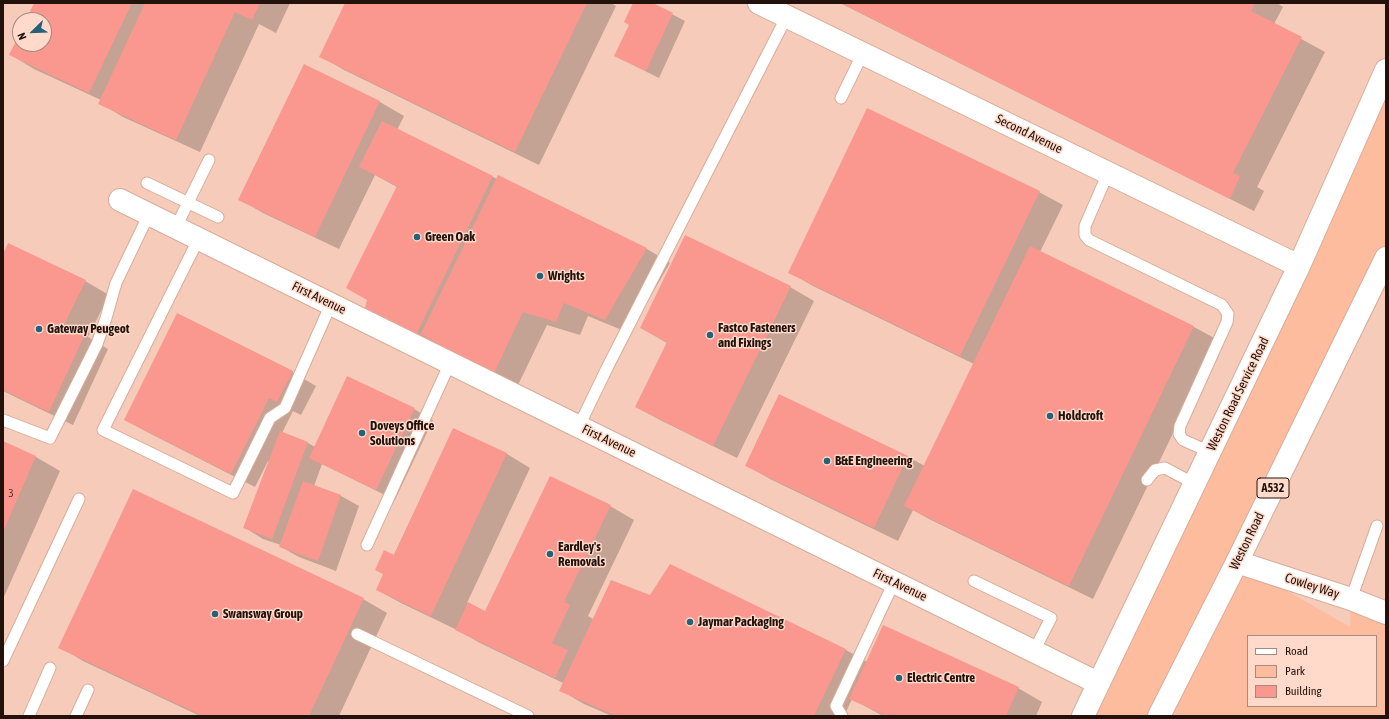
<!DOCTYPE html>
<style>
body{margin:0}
#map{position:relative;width:1389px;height:719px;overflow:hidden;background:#ffdaca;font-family:"Asap Condensed",sans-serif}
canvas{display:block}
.frame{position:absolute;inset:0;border:4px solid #22120b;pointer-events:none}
.legend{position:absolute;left:1247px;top:635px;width:130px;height:72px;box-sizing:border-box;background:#ffdaca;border:1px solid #a78a7e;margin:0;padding:5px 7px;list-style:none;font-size:12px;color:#22120b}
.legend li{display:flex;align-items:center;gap:8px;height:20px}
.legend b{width:20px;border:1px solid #a78a7e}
.north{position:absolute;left:12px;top:12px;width:40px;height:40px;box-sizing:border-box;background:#ffdaca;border:1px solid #a78a7e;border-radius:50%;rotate:247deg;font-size:11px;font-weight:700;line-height:16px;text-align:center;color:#22120b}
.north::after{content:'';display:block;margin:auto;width:14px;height:18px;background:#236278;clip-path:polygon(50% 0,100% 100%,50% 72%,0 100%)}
</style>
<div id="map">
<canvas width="1389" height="719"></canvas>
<div class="frame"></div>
<ul class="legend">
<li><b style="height:5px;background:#fff"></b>Road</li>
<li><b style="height:11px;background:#febc9f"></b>Park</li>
<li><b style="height:11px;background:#fa9890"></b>Building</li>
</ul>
<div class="north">N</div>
</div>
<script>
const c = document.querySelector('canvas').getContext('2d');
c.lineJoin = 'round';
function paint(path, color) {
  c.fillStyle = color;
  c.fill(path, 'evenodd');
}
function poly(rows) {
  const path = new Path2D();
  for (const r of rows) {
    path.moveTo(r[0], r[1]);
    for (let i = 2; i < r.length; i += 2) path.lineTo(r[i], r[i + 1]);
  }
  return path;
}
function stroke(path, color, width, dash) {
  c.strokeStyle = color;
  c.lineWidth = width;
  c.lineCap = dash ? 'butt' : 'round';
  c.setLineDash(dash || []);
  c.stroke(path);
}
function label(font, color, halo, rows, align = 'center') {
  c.font = font + ' "Asap Condensed",sans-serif';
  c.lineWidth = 3;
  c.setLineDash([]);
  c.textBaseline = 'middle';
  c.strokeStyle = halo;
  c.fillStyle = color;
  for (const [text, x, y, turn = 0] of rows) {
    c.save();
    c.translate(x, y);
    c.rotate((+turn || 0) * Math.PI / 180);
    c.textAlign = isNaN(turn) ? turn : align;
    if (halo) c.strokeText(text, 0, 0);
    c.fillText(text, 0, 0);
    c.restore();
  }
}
const built = poly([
 [3,3,1386,3,1386,716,3,716],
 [20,20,44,20,44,44,20,44],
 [1248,636,1376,636,1376,706,1248,706]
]);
const green = poly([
 [1386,70,1386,258,1237,562,1350,627,1351,599,1386,610,1386,716,1083,716],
 [1248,636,1376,636,1376,706,1248,706]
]);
const shadow = poly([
 [35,3,290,3,276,33,259,24,200,152,123,117,100,103,101,100,34,69,11,55,20,35,20,44,44,44,44,20,27,20],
 [346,3,611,3,616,6,539,165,344,70,321,56],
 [634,3,651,3,685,21,659,78,615,56,630,25],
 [840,3,1277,3,1283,7,1274,24,1325,52,1257,187,1264,191,1254,211],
 [304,65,380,102,404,116,397,130,497,179,498,176,647,249,670,263,629,333,588,316,580,335,547,325,517,387,442,345,440,347,389,324,397,187,375,175,339,249,263,213,239,199],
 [1039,192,1063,205,1040,252,1194,327,1218,340,1093,599,929,519,913,510,898,541,770,479,746,465,779,395,908,457,925,466,974,364,813,286,789,272],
 [3,257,85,281,109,295,88,337,108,349,73,425,3,391],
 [790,287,814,301,737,458,660,420,636,407,667,343,641,328],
 [292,372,316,386,301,415,293,411,282,433,308,443,315,447,414,409,433,420,395,500,322,464,314,486,341,496,359,506,336,571,299,557,281,547,281,545,263,539,245,528,269,461,268,461,255,487,149,433,125,420],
 [454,429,507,454,530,468,467,603,486,612,610,506,634,520,588,616,593,619,650,596,671,566,846,650,867,662,1018,688,1042,702,1036,716,883,716,852,699,844,716,612,716,584,704,560,690,563,683,480,643,455,629,401,603,377,590],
 [3,442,36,457,60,471,3,599],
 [363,599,387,613,339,716,200,716,83,661,60,647]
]);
const building = poly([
 [34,3,132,3,89,93,9,55,20,33,20,44,44,44,44,20,26,20],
 [145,3,260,3,252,20,235,12,176,140,98,104],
 [345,3,587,3,515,152,319,57],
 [633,3,653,3,673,13,646,71,614,56,629,25,624,22],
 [841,3,1255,3,1251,11,1302,37,1233,173,1240,176,1230,199],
 [304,64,380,101,315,237,238,200],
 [867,108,1040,191,960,356,788,273],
 [382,121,493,176,416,335,364,311,367,300,346,288,397,186,359,167],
 [498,175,647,248,605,320,564,303,556,322,523,312,493,375,421,334],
 [685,235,791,286,713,446,635,407,667,342,640,328],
 [8,243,86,280,64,325,85,334,49,412,3,390,3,254],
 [1030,246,1194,326,1069,586,904,506],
 [177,313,293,371,277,402,269,398,231,474,124,420],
 [347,376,415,408,376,490,309,458],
 [779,394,908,456,874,528,745,466],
 [453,428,507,453,431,616,376,590,383,574,375,570,384,550,394,555],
 [280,431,308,442,272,539,243,528],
 [3,441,36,456,3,532],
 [550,476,611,505,564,602,570,605,552,643,568,650,555,678,455,630,468,602,485,611],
 [303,481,341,495,318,561,279,547],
 [133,489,364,598,309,716,203,716,58,648],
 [670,564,846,649,814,716,617,716,559,691,611,580,650,595],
 [883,625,1019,687,1006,716,887,716,849,699]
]);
const lane = poly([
 [841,98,863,53],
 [1108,173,1085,226,1085,235,1089,240,1222,305,1228,314,1227,322,1180,426,1179,434,1183,440,1210,452],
 [147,183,218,217],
 [176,227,209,160],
 [199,238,103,430,233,493,270,418,285,408,331,304],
 [3,420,50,438,97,344,106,318,116,283,149,214],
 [579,426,608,366,787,16],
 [1147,480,1155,470,1165,468,1195,484],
 [367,545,450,363],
 [974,581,1051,618,1034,651],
 [1351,599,1377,526],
 [357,634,528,716],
 [3,661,79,499],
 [29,716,50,668],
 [76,716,88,690],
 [842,716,836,706,894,582]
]);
const street = poly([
 [759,3,1299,266],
 [120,200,1098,683],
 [1237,562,1351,599,1386,613],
 [1083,716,1299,266,1386,70]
]);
const primary = poly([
 [1159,716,1237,562,1386,258]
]);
const markers = [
 [417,237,4,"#236278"],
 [540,276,4,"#236278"],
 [39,329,4,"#236278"],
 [710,335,4,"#236278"],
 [1050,416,4,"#236278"],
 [362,433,4,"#236278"],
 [827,461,4,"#236278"],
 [550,554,4,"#236278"],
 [215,614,4,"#236278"],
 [690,622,4,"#236278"],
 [899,678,4,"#236278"]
];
const numberNames = [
 ["3",11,494]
];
const shields = [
 [1273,488,32]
];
const shieldNames = [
 ["A532",1273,488]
];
const streetNames = [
 ["Second Avenue",1029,134,26],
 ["First Avenue",319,298,26],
 ["Weston Road Service Road",1238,394,-64],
 ["First Avenue",609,441,26],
 ["Weston Road",1247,541,-64],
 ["First Avenue",900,585,26],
 ["Cowley Way",1312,586,18]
];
const poiNames = [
 ["Green Oak",425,237],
 ["Wrights",548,276],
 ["Fastco Fasteners",718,328],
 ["and Fixings",718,343],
 ["Gateway Peugeot",47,329],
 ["Holdcroft",1058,416],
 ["Doveys Office",370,426],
 ["Solutions",370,441],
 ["B&E Engineering",835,461],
 ["Eardley's",558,547],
 ["Removals",558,562],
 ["Swansway Group",223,614],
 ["Jaymar Packaging",698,622],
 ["Electric Centre",907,678]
];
paint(built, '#f6cbb9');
paint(green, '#febc9f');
paint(shadow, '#0003');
paint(building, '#fa9890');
stroke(lane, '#d8ac99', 13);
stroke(street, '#d8ac99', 24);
stroke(primary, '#d8ac99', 24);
stroke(lane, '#fff', 11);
stroke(street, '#fff', 22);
stroke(primary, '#fff', 22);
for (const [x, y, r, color] of markers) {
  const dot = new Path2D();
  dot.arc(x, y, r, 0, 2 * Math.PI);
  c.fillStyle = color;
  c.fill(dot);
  stroke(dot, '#ffdaca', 1.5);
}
label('11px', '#58342c', null, numberNames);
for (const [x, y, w] of shields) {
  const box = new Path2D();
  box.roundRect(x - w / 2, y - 10, w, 20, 3);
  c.fillStyle = '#ffdaca';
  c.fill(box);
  stroke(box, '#22120b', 1);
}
label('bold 12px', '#22120b', null, shieldNames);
label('13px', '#22120b', '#ffdaca', streetNames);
label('bold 13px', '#22120b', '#ffdaca', poiNames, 'left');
</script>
